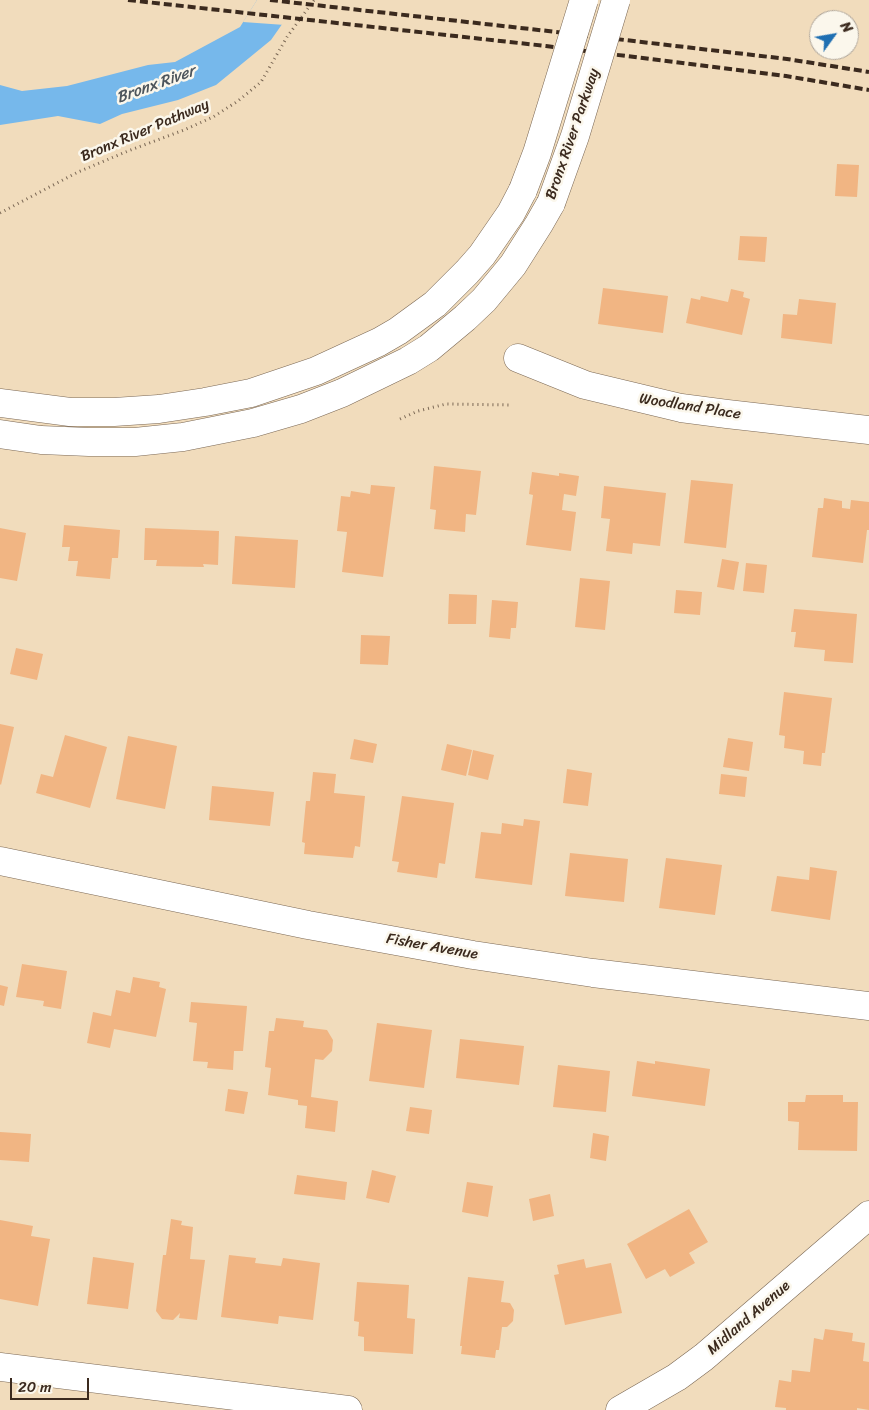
<!DOCTYPE html>
<style>
body{margin:0}
#map{position:relative;width:869px;height:1410px;overflow:hidden;background:#f1dcbc;font-family:Sriracha,sans-serif}
canvas{display:block}
.north{position:absolute;left:809px;top:10px;width:50px;height:50px;box-sizing:border-box;background:#fbf7ec;border:1px solid #aea59a;border-radius:50%;rotate:58deg;font-size:14px;font-weight:700;line-height:20px;text-align:center;color:#3b2a1e}
.north::after{content:'';display:block;margin:auto;width:18px;height:22px;background:#1f6fb2;clip-path:polygon(50% 0,100% 100%,50% 72%,0 100%)}
.scale{position:absolute;left:10px;top:1378px;width:79px;height:22px;box-sizing:border-box;border:2px solid #3b2a1e;border-top:0;padding-left:6px;font-size:15px;line-height:18px;white-space:nowrap;color:#3b2a1e;-webkit-text-stroke:4px #fbf7ec;paint-order:stroke}
</style>
<div id="map">
<canvas width="869" height="1410"></canvas>
<div class="north">N</div>
<div class="scale">20 m</div>
</div>
<script>
const c = document.querySelector('canvas').getContext('2d');
c.lineJoin = 'round';
function paint(path, color) {
  c.fillStyle = color;
  c.fill(path, 'evenodd');
}
function poly(rows) {
  const path = new Path2D();
  for (const r of rows) {
    path.moveTo(r[0], r[1]);
    for (let i = 2; i < r.length; i += 2) path.lineTo(r[i], r[i + 1]);
  }
  return path;
}
function stroke(path, color, width, dash) {
  c.strokeStyle = color;
  c.lineWidth = width;
  c.lineCap = dash ? 'butt' : 'round';
  c.setLineDash(dash || []);
  c.stroke(path);
}
function label(font, color, halo, rows, align = 'center') {
  c.font = font + ' Sriracha,sans-serif';
  c.lineWidth = 5;
  c.setLineDash([]);
  c.textBaseline = 'middle';
  c.strokeStyle = halo;
  c.fillStyle = color;
  for (const [text, x, y, turn = 0] of rows) {
    c.save();
    c.translate(x, y);
    c.rotate((+turn || 0) * Math.PI / 180);
    c.textAlign = isNaN(turn) ? turn : align;
    if (halo) c.strokeText(text, 0, 0);
    c.fillText(text, 0, 0);
    c.restore();
  }
}
const water = poly([
 [257,0,299,0,271,40,216,85,178,100,122,114,100,124,58,116,0,125,0,85,22,91,67,86,148,65,175,62,240,27]
]);
const pier = poly([
 [257,0,302,0,285,25,243,22]
]);
const building = poly([
 [837,164,859,165,857,197,835,196],
 [740,236,767,237,765,262,738,260],
 [603,288,668,296,663,333,598,324],
 [731,289,744,292,743,297,750,299,742,335,686,323,691,298,700,300,701,296,728,302],
 [799,299,836,303,832,344,781,338,783,314,797,315],
 [434,466,481,471,476,515,466,514,465,532,434,529,436,510,430,509],
 [532,472,559,476,559,473,579,476,576,496,564,494,562,510,576,512,571,551,526,545,533,495,529,494],
 [691,480,733,484,726,548,684,543],
 [371,485,395,487,383,577,342,572,347,532,337,531,341,496,350,497,351,491,370,494],
 [604,486,666,493,660,546,633,543,632,554,606,551,610,519,601,518],
 [824,498,842,501,842,508,850,509,851,500,869,502,869,530,867,530,863,563,812,557,818,508,823,508],
 [64,525,120,530,118,558,112,558,110,579,76,576,78,561,68,561,70,547,62,547],
 [0,528,26,533,17,581,0,578],
 [145,528,219,531,218,565,203,564,204,567,156,566,157,560,144,560],
 [235,536,298,540,295,588,232,584],
 [722,559,739,562,734,590,717,587],
 [746,563,767,565,764,593,743,591],
 [580,578,610,581,605,630,575,627],
 [676,590,702,592,700,615,674,613],
 [449,594,477,595,476,624,448,624],
 [492,600,518,602,516,628,511,628,510,639,489,637],
 [794,609,857,614,853,663,824,661,825,650,794,647,796,632,791,632],
 [361,635,390,636,388,665,360,664],
 [16,648,43,654,37,680,10,674],
 [784,692,832,698,825,753,822,753,821,766,803,764,804,751,784,748,785,736,779,735],
 [0,724,14,727,1,785,0,784],
 [65,735,107,747,90,808,36,793,41,774,53,777],
 [128,736,177,746,165,809,116,799],
 [728,738,753,742,749,771,723,767],
 [354,739,377,744,373,763,350,759],
 [447,744,472,750,466,776,441,770],
 [473,750,494,755,488,780,468,775],
 [567,769,592,773,588,806,563,803],
 [313,772,336,774,334,793,365,796,360,847,355,846,353,858,304,854,305,843,302,842,306,801,310,801],
 [721,774,747,777,745,797,719,794],
 [212,786,274,792,270,826,209,820],
 [402,796,454,803,445,864,439,863,437,878,397,872,399,862,392,861],
 [524,819,540,821,532,885,475,878,481,832,501,834,502,823,523,826],
 [570,853,628,859,624,902,565,896],
 [666,858,722,865,715,915,659,908],
 [810,867,837,871,830,920,771,911,777,876,809,880],
 [22,964,67,971,61,1009,43,1006,44,1001,16,997],
 [133,977,160,982,159,987,166,989,156,1037,114,1029,110,1048,87,1043,93,1012,111,1016,116,990,130,993],
 [0,985,8,987,4,1006,0,1005],
 [191,1002,247,1006,243,1051,234,1051,233,1070,207,1068,208,1062,193,1061,197,1023,189,1022],
 [276,1018,304,1021,303,1027,327,1030,333,1040,332,1051,323,1060,315,1059,311,1097,338,1101,335,1132,305,1128,307,1106,298,1105,298,1100,268,1095,271,1068,265,1067,269,1031,274,1031],
 [377,1023,432,1030,424,1088,369,1081],
 [460,1039,524,1046,519,1085,456,1078],
 [637,1061,655,1064,655,1061,710,1069,705,1106,632,1096],
 [558,1065,610,1071,606,1112,553,1107],
 [228,1089,248,1092,244,1114,225,1111],
 [806,1095,843,1095,843,1102,858,1102,857,1151,798,1150,799,1122,788,1121,788,1102,805,1102],
 [410,1107,432,1110,429,1134,406,1131],
 [0,1132,31,1134,29,1162,0,1160],
 [593,1133,609,1136,606,1161,590,1158],
 [372,1170,396,1176,389,1203,366,1198],
 [297,1175,347,1182,345,1200,294,1194],
 [467,1182,493,1186,488,1217,462,1212],
 [550,1194,554,1216,533,1221,529,1199],
 [689,1209,708,1242,689,1253,695,1263,670,1277,665,1269,646,1279,627,1244],
 [171,1219,182,1221,181,1225,193,1227,190,1259,205,1260,197,1320,179,1318,180,1313,173,1320,162,1319,156,1311,163,1255,166,1255],
 [0,1220,33,1226,31,1236,50,1239,38,1306,0,1299],
 [229,1255,256,1258,255,1263,281,1266,283,1258,320,1263,313,1320,279,1316,278,1324,221,1317],
 [93,1257,134,1263,128,1309,87,1304],
 [584,1259,586,1268,611,1263,622,1313,565,1325,554,1275,559,1274,557,1265],
 [468,1277,504,1281,501,1302,510,1303,514,1310,513,1321,507,1327,502,1327,499,1350,496,1350,495,1358,461,1354,462,1346,460,1346],
 [357,1282,409,1285,407,1318,415,1319,413,1354,364,1351,364,1337,358,1336,359,1322,354,1321],
 [825,1329,853,1333,852,1341,865,1343,863,1361,869,1362,869,1410,857,1408,857,1410,786,1410,786,1408,775,1407,779,1380,791,1382,792,1370,810,1372,814,1338,823,1340]
]);
const path = poly([
 [0,213,78,172,128,151,184,130,213,117,238,101,261,82,287,37,314,0],
 [400,419,418,411,446,404,512,405]
]);
const minor = poly([
 [518,358,585,385,681,408,727,414,869,430],
 [0,861,308,925,473,955,593,973,869,1006],
 [0,1367,348,1410],
 [620,1410,677,1377,704,1357,869,1215]
]);
const highway = poly([
 [0,403,70,412,114,412,159,409,205,402,251,393,316,371,379,342,398,331,435,304,467,272,482,255,511,213,523,190],
 [0,434,41,440,89,442,135,442,183,437,253,423,301,409,342,393,408,361,429,348,465,318,484,300,513,265,539,224,551,203]
]);
const rail = poly([
 [128,0,546,46,786,76,869,90],
 [270,0,548,31,787,59,869,72]
]);
const highwayBridge = poly([
 [523,190,537,153,584,0],
 [551,203,575,136,616,0]
]);
const streetNames = [
 ["Bronx River Pathway",145,131,-23],
 ["Bronx River Parkway",573,134,-71],
 ["Woodland Place",690,407,9],
 ["Fisher Avenue",432,947,10],
 ["Midland Avenue",749,1318,-41]
];
const waterNames = [
 ["Bronx River",156,85,-20]
];
paint(water, '#76b8eb');
paint(pier, '#f1dcbc');
paint(building, '#f1b583');
stroke(minor, '#7b6855', 29);
stroke(highway, '#7b6855', 29);
stroke(path, '#7b6855', 3, [1, 4]);
stroke(minor, '#fff', 28);
stroke(highway, '#fff', 28);
stroke(rail, '#3b2a1e', 4, [8, 4]);
stroke(highwayBridge, '#7b6855', 29, []);
stroke(highwayBridge, '#fff', 28);
label('15px', '#3b2a1e', '#fbf7ec', streetNames);
label('italic 16px', '#4d555c', '#fbf7ec', waterNames);
</script>
